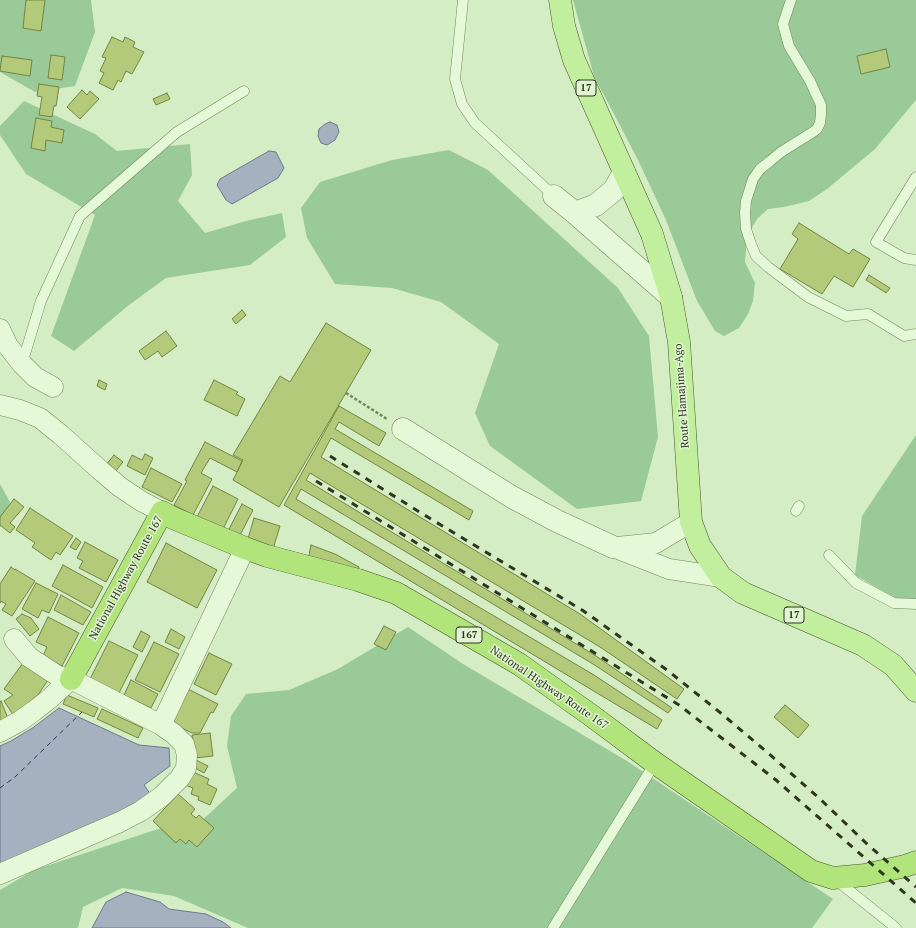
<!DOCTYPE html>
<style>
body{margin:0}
canvas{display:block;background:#d5edc4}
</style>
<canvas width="916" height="928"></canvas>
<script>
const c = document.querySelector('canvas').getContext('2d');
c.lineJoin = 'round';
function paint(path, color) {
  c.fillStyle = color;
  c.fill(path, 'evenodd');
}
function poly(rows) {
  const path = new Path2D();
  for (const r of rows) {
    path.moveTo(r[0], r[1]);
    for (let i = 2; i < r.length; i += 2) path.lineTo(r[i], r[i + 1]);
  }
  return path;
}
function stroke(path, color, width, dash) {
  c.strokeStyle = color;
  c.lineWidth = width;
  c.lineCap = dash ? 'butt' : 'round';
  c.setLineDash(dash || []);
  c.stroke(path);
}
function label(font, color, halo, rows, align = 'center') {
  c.font = font + ' "PT Serif",serif';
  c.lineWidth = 3;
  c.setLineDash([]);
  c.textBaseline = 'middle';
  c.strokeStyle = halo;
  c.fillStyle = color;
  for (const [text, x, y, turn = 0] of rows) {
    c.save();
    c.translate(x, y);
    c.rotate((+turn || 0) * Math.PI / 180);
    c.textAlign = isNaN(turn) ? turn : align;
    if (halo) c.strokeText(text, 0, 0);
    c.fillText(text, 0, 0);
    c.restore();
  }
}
const green = poly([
 [0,0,91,0,95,32,75,86,35,92,0,72],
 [573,0,916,0,916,100,875,149,827,189,809,201,784,207,768,209,758,218,747,235,745,262,755,283,753,301,748,314,739,328,724,336,715,331,697,301,666,220,638,160,594,76],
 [24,101,95,134,117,151,190,144,192,175,178,201,205,233,246,221,282,213,286,237,250,265,166,278,129,305,74,351,51,336,95,215,26,174,0,135,0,126],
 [449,150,488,170,618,288,649,336,658,437,641,501,577,509,490,446,475,413,499,344,441,302,392,288,335,284,307,238,301,208,320,182,392,160],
 [916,435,916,610,855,575,862,516],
 [0,484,10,502,0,528],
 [408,627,463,664,627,761,833,899,812,928,248,928,174,896,122,888,83,907,78,928,0,928,0,890,34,870,167,826,198,824,237,788,227,746,231,716,246,694,289,690,338,669]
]);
const water = poly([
 [330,122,337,125,339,132,335,140,327,145,321,143,318,136,319,129,325,124,330,122],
 [269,151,276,152,284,168,278,178,232,204,226,200,217,185,220,179,269,151],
 [59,708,139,745,169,748,170,766,144,785,151,795,136,807,0,865,0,746,11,741,34,727,59,708],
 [126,892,160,902,169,909,206,914,223,922,231,928,92,928,106,902,126,892]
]);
const ferry = poly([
 [0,788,15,777,82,712]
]);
const building = poly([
 [26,0,45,0,41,31,23,28,26,0],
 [112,37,123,42,125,37,135,42,133,47,144,52,132,74,126,71,121,82,118,80,113,90,99,83,104,73,100,71,106,58,102,57,112,37],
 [886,49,890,67,861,74,857,56,886,49],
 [51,55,65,57,62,80,48,78,51,55],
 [2,56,32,60,30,76,0,71,2,56],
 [39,84,59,87,56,106,54,106,52,117,39,115,42,97,37,96,39,84],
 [82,90,87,95,90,91,99,99,80,119,67,107,82,90],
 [167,93,170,99,156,105,153,99,167,93],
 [36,118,52,121,51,127,64,130,62,143,46,140,45,151,31,148,36,118],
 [799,223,849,254,853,249,870,259,853,287,834,276,822,294,780,269,798,239,792,234,799,223],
 [869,275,890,288,886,293,866,280,869,275],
 [242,310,246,315,236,324,232,319,242,310],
 [326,323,371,350,279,507,233,480,243,460,233,455,280,376,290,382,326,323],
 [166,331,177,346,162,357,158,351,145,360,139,351,166,331],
 [99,380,107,384,105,390,97,386,99,380],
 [214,380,238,392,236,394,245,399,237,416,204,400,214,380],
 [339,406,386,433,379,446,339,422,335,429,473,511,469,520,331,438,321,457,580,614,684,689,677,699,600,647,310,473,306,480,596,656,672,708,668,713,593,664,301,489,296,499,594,675,662,720,657,729,284,505,339,406],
 [205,442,242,461,237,472,210,458,201,473,212,479,193,515,174,505,187,481,185,480,205,442],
 [145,454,153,458,145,475,127,466,132,455,142,460,145,454],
 [114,455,123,462,115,472,106,465,114,455],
 [151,468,182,484,172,502,142,487,151,468],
 [213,486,238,499,222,531,197,517,213,486],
 [14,499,24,507,10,523,15,527,10,533,0,525,0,517,14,499],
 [242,504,253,510,238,539,227,533,242,504],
 [30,508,73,536,60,555,56,552,51,560,32,547,35,543,16,530,30,508],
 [254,518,280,526,273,549,247,542,254,518],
 [76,538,81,542,76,550,70,547,76,538],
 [85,542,118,560,106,582,79,568,83,561,77,558,85,542],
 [166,543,217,570,197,608,147,582,166,543],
 [311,545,335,554,359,567,358,573,308,560,311,545],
 [63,565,103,587,92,608,52,586,63,565],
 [11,567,15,570,15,569,35,581,12,616,2,610,6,604,1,601,0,603,0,584,11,567],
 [36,583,58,594,49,613,42,610,38,618,22,609,36,583],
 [61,595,91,612,83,625,54,610,61,595],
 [22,614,31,618,39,629,30,636,16,619,22,614],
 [48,617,79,633,62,666,43,656,47,647,36,642,48,617],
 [384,626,396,632,386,650,374,644,384,626],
 [171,629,185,637,179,649,165,642,171,629],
 [141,631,150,636,142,652,133,647,141,631],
 [109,641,138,655,119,693,90,679,109,641],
 [154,642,179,654,160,692,135,680,154,642],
 [209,653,232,664,216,695,194,684,209,653],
 [23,663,48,680,32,704,14,716,4,701,13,695,4,689,23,663],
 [131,680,158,694,151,708,124,695,131,680],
 [186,688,218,704,213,713,211,712,200,733,192,733,169,722,186,688],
 [67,695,98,708,94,717,63,704,67,695],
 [1,701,9,721,0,724,0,702,1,701],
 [785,705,809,725,798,738,774,717,785,705],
 [102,709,143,728,138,738,97,719,102,709],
 [210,733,213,756,195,758,192,735,210,733],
 [196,760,208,766,204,773,193,767,196,760],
 [191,771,209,779,207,784,217,789,210,805,198,800,199,797,191,794,193,788,185,785,191,771],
 [178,794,195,809,191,814,196,818,199,815,214,828,197,847,189,840,186,844,180,839,176,843,153,821,178,794]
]);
const path = poly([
 [346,393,387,419]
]);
const service = poly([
 [463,0,455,79,462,104,475,123,554,196],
 [791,0,783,24,789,46,810,81,821,105,821,114,820,123,817,129,813,132,781,152,769,162,760,169,753,179,746,201,745,213,746,229,751,244,756,256,768,267,808,297,846,316,868,314,904,336,916,334],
 [916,177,876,242,904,258,916,260],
 [22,364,41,301,80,216,177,132,244,91],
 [796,511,799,506],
 [829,555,856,583,894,603,916,604],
 [835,879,896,928],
 [553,928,655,763]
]);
const minor = poly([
 [0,329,8,346,22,364,35,377,53,387],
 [0,405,20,410,40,418,61,435,100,470,120,487,141,501,162,512],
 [613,547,669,569,721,577],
 [617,547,656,543,691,522],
 [14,639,29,657,58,676,71,679],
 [0,732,20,721,34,711,48,700,71,679,161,725,245,548],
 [0,874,120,822,141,811,162,796,180,778,186,768,187,755,184,744,174,734,161,725]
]);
const tertiary = poly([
 [554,196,575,213,671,297],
 [575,213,596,205,614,190,624,172],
 [403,429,512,497,557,521,613,547]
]);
const primary = poly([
 [560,0,564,26,574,60,652,234,671,297,679,342,691,522,700,546,721,577,743,593,863,645,893,665,916,691]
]);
const trunk = poly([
 [71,679,162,512,173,518,245,548,267,556,358,580,396,593,519,664,592,716,655,763,811,871,833,878,865,875,905,866,916,862]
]);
const rail = poly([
 [330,456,421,513,582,610,667,670,722,714,768,753,819,798,866,843,916,887],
 [316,481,679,705,776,780,916,903]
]);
const shields = [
 [586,88,20],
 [794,615,20],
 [469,635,26]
];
const shieldNames = [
 ["17",586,88],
 ["17",794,615],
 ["167",469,635]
];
const streetNames = [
 ["Route Hamajima-Ago",682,396,-94],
 ["National Highway Route 167",126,578,-61],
 ["National Highway Route 167",549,688,34]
];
paint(green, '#99ca98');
paint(water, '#a6b1c0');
stroke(water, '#6d798e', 1);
stroke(ferry, '#2e3656', 1, [5, 4]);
paint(building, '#b3ca7b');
stroke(building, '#738541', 1);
stroke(service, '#75875b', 11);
stroke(minor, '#75875b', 21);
stroke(tertiary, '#75875b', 23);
stroke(primary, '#48552f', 23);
stroke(trunk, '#48552f', 23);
stroke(path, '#75875b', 2.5, [3, 2]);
stroke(service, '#e5f8d7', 10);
stroke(minor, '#e5f8d7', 20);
stroke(tertiary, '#e5f8d7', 22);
stroke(primary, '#c1ef9d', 22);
stroke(trunk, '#b1e47a', 22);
stroke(rail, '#2e371e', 3, [7, 7]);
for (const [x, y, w] of shields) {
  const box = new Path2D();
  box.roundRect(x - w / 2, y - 8, w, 16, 3);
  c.fillStyle = '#e1f4d3';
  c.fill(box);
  stroke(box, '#2e371e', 1);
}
label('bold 10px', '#2e371e', null, shieldNames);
label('11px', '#2e371e', '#e1f4d3', streetNames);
</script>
